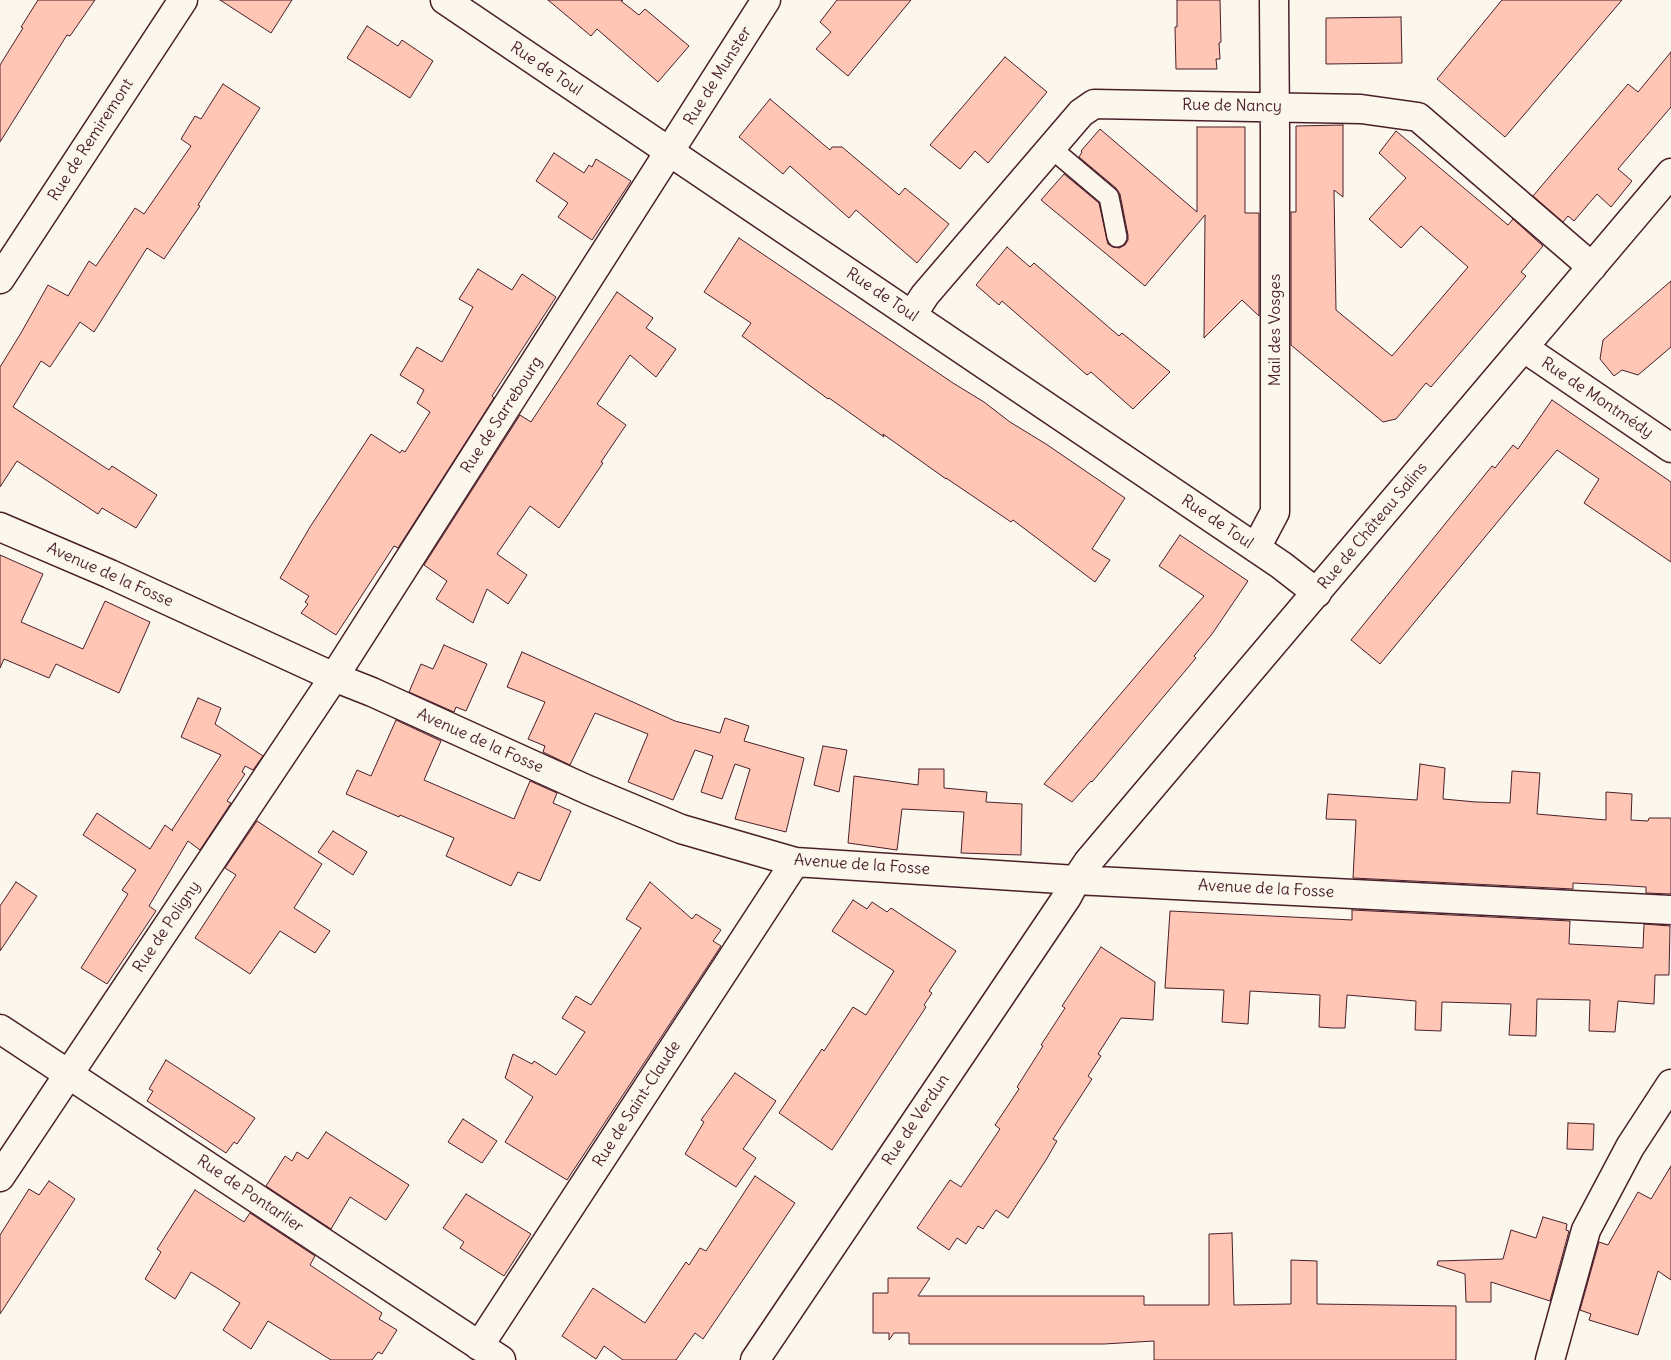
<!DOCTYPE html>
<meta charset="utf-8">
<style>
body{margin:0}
canvas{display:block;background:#fbf7ec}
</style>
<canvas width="1671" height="1360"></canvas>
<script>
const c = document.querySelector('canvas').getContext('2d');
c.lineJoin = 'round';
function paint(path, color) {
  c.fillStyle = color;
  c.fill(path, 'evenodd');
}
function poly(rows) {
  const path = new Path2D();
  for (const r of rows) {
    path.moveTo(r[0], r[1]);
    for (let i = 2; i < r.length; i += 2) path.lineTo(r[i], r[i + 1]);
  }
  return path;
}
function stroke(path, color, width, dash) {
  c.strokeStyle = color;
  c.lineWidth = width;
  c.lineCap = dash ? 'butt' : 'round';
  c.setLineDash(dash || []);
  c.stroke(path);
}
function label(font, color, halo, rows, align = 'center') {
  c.font = font + ' Delius,sans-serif';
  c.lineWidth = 4;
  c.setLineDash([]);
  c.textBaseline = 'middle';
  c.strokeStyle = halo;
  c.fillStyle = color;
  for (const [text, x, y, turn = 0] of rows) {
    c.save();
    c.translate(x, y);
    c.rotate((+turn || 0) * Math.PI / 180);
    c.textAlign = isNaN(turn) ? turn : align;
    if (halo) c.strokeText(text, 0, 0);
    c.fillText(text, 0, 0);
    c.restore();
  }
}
const building = poly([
 [38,0,95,0,70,36,67,35,0,142,0,65,23,28,21,27,38,0],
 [220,0,292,0,271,33,220,0],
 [548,0,623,0,621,1,639,15,645,9,689,46,658,82,597,29,591,36,548,0],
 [837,0,911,0,848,76,816,49,831,32,820,22,837,0],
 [1177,0,1220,0,1221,42,1219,43,1220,59,1216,59,1217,69,1176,69,1175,27,1177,27,1177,0],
 [1502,0,1622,0,1505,137,1437,79,1502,0],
 [1401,17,1402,63,1326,64,1326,18,1401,17],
 [367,26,398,46,402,40,433,61,410,98,347,58,367,26],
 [1671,52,1671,107,1618,169,1632,181,1611,207,1597,194,1574,221,1568,216,1563,222,1533,196,1628,84,1638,92,1671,52],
 [1005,57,1047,92,988,163,975,151,960,169,930,145,1005,57],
 [223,84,260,108,198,205,200,206,164,259,147,248,94,332,80,322,50,367,41,361,13,407,109,470,112,466,157,495,136,528,102,508,98,514,17,461,0,487,0,367,21,333,48,285,68,296,89,261,96,266,135,208,144,214,191,146,181,139,195,116,201,119,223,84],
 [770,99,830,150,832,147,842,147,899,195,905,188,949,224,917,263,856,210,849,218,790,166,783,174,739,137,770,99],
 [1343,125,1343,197,1334,190,1336,310,1392,356,1468,267,1421,226,1401,248,1369,219,1406,178,1379,153,1396,131,1508,225,1513,219,1543,246,1521,272,1526,276,1431,387,1426,383,1396,419,1383,422,1291,345,1291,212,1296,212,1296,126,1343,125],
 [1197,127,1245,127,1245,213,1259,213,1259,316,1242,300,1204,338,1205,215,1145,286,1041,200,1064,174,1099,203,1108,244,1113,247,1119,248,1125,245,1128,240,1128,235,1120,194,1116,188,1079,157,1082,152,1081,151,1100,129,1197,212,1197,127],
 [554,153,584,173,589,165,592,167,596,159,631,181,592,240,558,217,568,203,536,181,554,153],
 [739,238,953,383,984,402,1010,422,1046,444,1125,498,1092,549,1110,560,1095,582,1013,520,1011,522,946,478,946,479,883,434,884,437,829,398,828,399,742,336,751,323,704,292,739,238],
 [1007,247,1030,267,1034,263,1119,336,1122,333,1170,372,1133,409,1091,372,1087,375,1002,301,999,305,976,285,1007,247],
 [478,269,512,290,522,274,556,297,492,396,494,398,398,548,394,546,336,635,301,613,308,604,305,602,309,596,280,578,310,527,371,434,400,453,402,450,405,452,430,412,417,403,424,390,400,375,417,347,442,362,473,307,459,299,478,269],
 [1671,281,1671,347,1638,375,1622,370,1614,376,1600,359,1603,340,1671,281],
 [617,292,653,318,646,328,676,349,656,377,630,355,597,404,626,425,601,462,603,463,559,528,530,506,497,554,527,575,508,604,487,589,473,623,436,599,447,581,424,565,520,415,531,422,617,292],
 [1552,400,1671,482,1671,562,1584,503,1599,479,1557,450,1380,664,1351,640,1492,466,1495,468,1513,445,1518,449,1552,400],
 [1180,535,1248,581,1212,634,1194,656,1196,658,1092,782,1091,781,1072,802,1044,784,1204,596,1159,566,1180,535],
 [0,555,43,574,21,622,83,649,105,601,150,622,119,693,56,664,49,678,4,659,0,668,0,555],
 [444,645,487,664,466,711,456,707,454,712,409,692,421,664,433,669,444,645],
 [522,652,675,721,720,733,725,718,749,726,744,741,804,758,786,832,735,819,750,769,735,764,722,799,701,792,713,756,695,750,673,800,628,782,648,734,595,713,570,765,543,752,545,746,528,739,545,702,507,687,522,652],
 [198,698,221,708,215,724,263,756,253,770,245,766,242,772,245,774,227,801,231,803,200,850,188,841,149,906,156,911,107,984,81,968,128,894,122,890,136,870,83,835,97,813,150,849,165,825,173,831,172,830,221,755,181,737,198,698],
 [396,720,441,741,424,780,514,819,530,781,557,793,553,803,571,811,540,881,518,872,511,886,446,856,454,838,400,815,399,817,346,794,357,770,371,776,396,720],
 [823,746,847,750,839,792,814,785,823,746],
 [1420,764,1445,768,1443,799,1476,802,1510,803,1512,771,1540,773,1537,814,1606,820,1606,792,1632,794,1631,820,1648,821,1649,818,1671,818,1671,894,1646,893,1646,887,1613,885,1573,883,1573,889,1353,878,1356,820,1326,819,1328,794,1417,800,1420,764],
 [919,769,944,769,944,788,987,792,986,802,1022,804,1021,855,961,853,964,812,902,809,897,850,848,843,854,776,918,785,919,769],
 [257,821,322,864,294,908,330,931,315,953,280,931,250,974,195,938,236,875,225,868,257,821],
 [333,831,367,852,353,875,318,852,333,831],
 [16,882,37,896,0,951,0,906,16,882],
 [650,882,692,919,696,914,721,930,713,941,721,946,567,1180,505,1142,533,1097,505,1078,513,1054,532,1064,534,1061,556,1075,585,1032,562,1018,576,996,591,1005,641,928,626,919,650,882],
 [853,900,867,909,872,902,887,912,891,908,956,951,929,991,932,993,924,1005,926,1007,832,1150,779,1113,822,1049,824,1051,853,1007,866,1015,894,971,832,931,853,900],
 [1352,910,1570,921,1569,944,1607,946,1643,948,1644,924,1670,926,1669,975,1655,975,1654,1004,1618,1001,1615,1032,1589,1031,1590,1000,1537,999,1536,1036,1509,1035,1511,1004,1442,1002,1441,1031,1415,1030,1416,1001,1347,995,1345,1028,1332,1028,1319,1027,1320,995,1250,991,1248,1024,1222,1022,1224,990,1165,988,1170,911,1352,920,1352,910],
 [1101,947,1155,982,1153,1020,1121,1018,1098,1054,1101,1056,1088,1076,1092,1079,1053,1139,1057,1141,1046,1160,1008,1218,996,1210,983,1229,978,1226,966,1244,957,1238,949,1250,917,1228,950,1180,961,1187,1000,1129,995,1125,1019,1089,1017,1087,1043,1046,1041,1045,1065,1008,1062,1006,1101,947],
 [166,1060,255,1118,237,1144,234,1142,226,1153,147,1101,153,1091,149,1089,166,1060],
 [735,1073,776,1101,743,1149,756,1158,736,1187,685,1154,704,1122,701,1120,735,1073],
 [463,1119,497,1141,482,1163,448,1142,463,1119],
 [1568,1123,1594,1124,1593,1150,1567,1149,1568,1123],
 [326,1132,409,1185,386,1220,350,1197,331,1229,266,1186,285,1156,292,1161,297,1152,308,1159,326,1132],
 [1671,1166,1671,1280,1658,1271,1638,1335,1589,1320,1591,1314,1580,1310,1599,1242,1608,1245,1638,1192,1651,1199,1671,1166],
 [755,1176,795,1203,703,1339,695,1333,676,1360,623,1360,604,1346,596,1359,562,1336,593,1288,645,1323,686,1262,689,1265,700,1248,706,1251,755,1176],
 [49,1181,75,1199,0,1314,0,1235,29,1189,39,1195,49,1181],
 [195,1190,244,1222,250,1213,315,1256,310,1265,382,1313,379,1319,397,1330,382,1354,378,1352,372,1360,331,1360,268,1321,251,1349,223,1330,240,1303,217,1288,191,1272,175,1299,145,1279,161,1252,157,1249,195,1190],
 [466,1194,531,1234,504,1276,460,1248,464,1242,443,1228,466,1194],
 [1543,1217,1567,1224,1566,1230,1569,1231,1550,1301,1491,1282,1491,1302,1466,1302,1465,1274,1437,1265,1438,1261,1503,1259,1511,1230,1536,1238,1543,1217],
 [1232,1233,1234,1305,1291,1304,1291,1260,1317,1261,1317,1304,1456,1306,1456,1360,1154,1360,1154,1341,1104,1344,909,1344,909,1333,894,1333,889,1340,889,1333,873,1333,873,1293,888,1293,888,1278,930,1278,918,1296,1144,1296,1144,1305,1209,1305,1209,1234,1232,1233]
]);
const lane = poly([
 [1051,148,1109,197,1117,237]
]);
const street = poly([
 [445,0,1281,565,1317,593],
 [0,279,183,0],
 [912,315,925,295,1081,113,1094,104,1361,109,1418,117,1592,267],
 [1524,348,1671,448],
 [0,527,110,574,334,677,372,692,588,790,681,829,795,862,1076,880,1671,910],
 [1256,548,1275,512,1275,134,1274,0],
 [0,1029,501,1360],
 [0,1177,334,677,766,0],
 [479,1346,795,862],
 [755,1360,1067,897,1076,880,1088,862,1671,173],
 [1550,1360,1586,1230,1630,1147,1671,1084]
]);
const streetNames = [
 ["Rue de Toul",546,69,34],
 ["Rue de Munster",718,76,-58],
 ["Rue de Nancy",1232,106,1],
 ["Rue de Remiremont",91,140,-57],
 ["Rue de Toul",882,295,34],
 ["Mail des Vosges",1275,330,-90],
 ["Rue de Montmédy",1597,398,34],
 ["Rue de Sarrebourg",502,415,-57],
 ["Rue de Toul",1217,522,34],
 ["Rue de Château Salins",1373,526,-50],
 ["Avenue de la Fosse",110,575,24],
 ["Avenue de la Fosse",480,741,24],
 ["Avenue de la Fosse",862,865,4],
 ["Avenue de la Fosse",1266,889,3],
 ["Rue de Poligny",167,927,-56],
 ["Rue de Saint-Claude",637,1104,-57],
 ["Rue de Verdun",916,1120,-56],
 ["Rue de Pontarlier",250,1194,34]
];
paint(building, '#ffc5b5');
stroke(building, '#4a1f2b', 1);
stroke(lane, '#4a1f2b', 22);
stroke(street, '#4a1f2b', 31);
stroke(lane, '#fbf7ec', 19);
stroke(street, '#fbf7ec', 28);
label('16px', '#4a1f2b', '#fbf7ec', streetNames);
</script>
